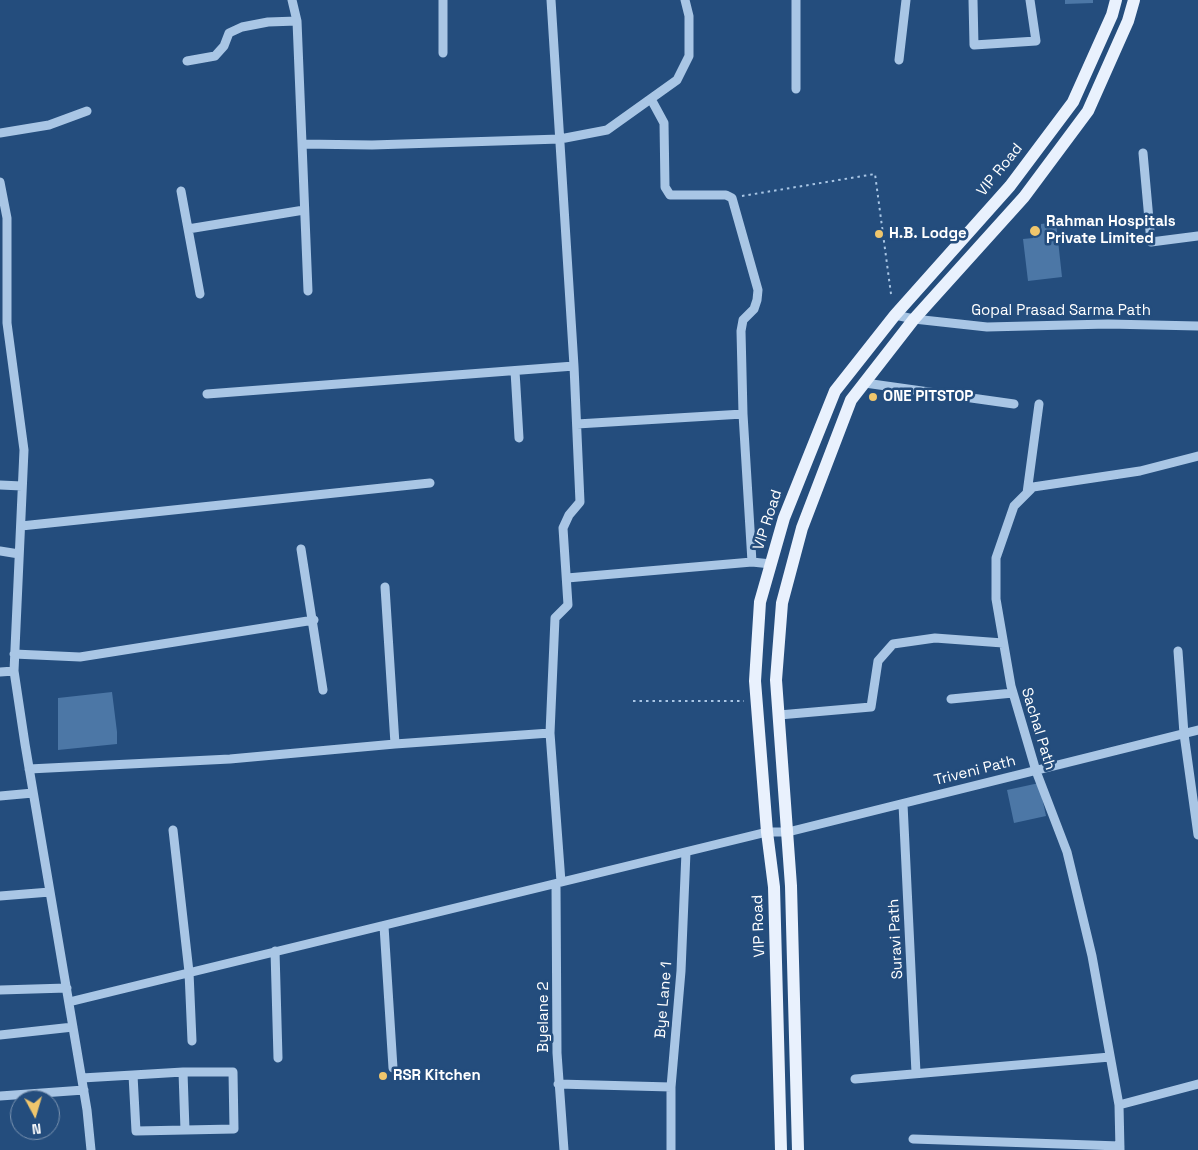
<!DOCTYPE html>
<style>
body{margin:0}
#map{position:relative;width:1198px;height:1150px;overflow:hidden;background:#244d7d;font-family:"Space Grotesk",sans-serif}
canvas{display:block}
.north{position:absolute;left:10px;top:1090px;width:50px;height:50px;box-sizing:border-box;background:#244d7d;border:1px solid #7c94b1;border-radius:50%;rotate:174deg;font-size:14px;font-weight:700;line-height:20px;text-align:center;color:#fff}
.north::after{content:'';display:block;margin:auto;width:18px;height:22px;background:#f0c66c;clip-path:polygon(50% 0,100% 100%,50% 72%,0 100%)}
</style>
<div id="map">
<canvas width="1198" height="1150"></canvas>
<div class="north">N</div>
</div>
<script>
const c = document.querySelector('canvas').getContext('2d');
c.lineJoin = 'round';
function paint(path, color) {
  c.fillStyle = color;
  c.fill(path, 'evenodd');
}
function poly(rows) {
  const path = new Path2D();
  for (const r of rows) {
    path.moveTo(r[0], r[1]);
    for (let i = 2; i < r.length; i += 2) path.lineTo(r[i], r[i + 1]);
  }
  return path;
}
function stroke(path, color, width, dash) {
  c.strokeStyle = color;
  c.lineWidth = width;
  c.lineCap = dash ? 'butt' : 'round';
  c.setLineDash(dash || []);
  c.stroke(path);
}
function label(font, color, halo, rows, align = 'center') {
  c.font = font + ' "Space Grotesk",sans-serif';
  c.lineWidth = 5;
  c.setLineDash([]);
  c.textBaseline = 'middle';
  c.strokeStyle = halo;
  c.fillStyle = color;
  for (const [text, x, y, turn = 0] of rows) {
    c.save();
    c.translate(x, y);
    c.rotate((+turn || 0) * Math.PI / 180);
    c.textAlign = isNaN(turn) ? turn : align;
    if (halo) c.strokeText(text, 0, 0);
    c.fillText(text, 0, 0);
    c.restore();
  }
}
const building = poly([
 [1065,0,1093,0,1093,3,1065,4],
 [1056,222,1062,277,1028,281,1023,239,1033,238,1032,231,1041,230,1041,224],
 [112,692,117,732,117,744,58,750,58,698],
 [1039,783,1046,816,1014,823,1007,790]
]);
const path = poly([
 [742,196,875,174,891,294],
 [633,701,744,701]
]);
const minor = poly([
 [292,0,297,21,308,291],
 [551,0,574,366,580,502,569,515,563,528,568,605,555,618,550,733,561,882],
 [973,0,974,45,1036,41,1030,0],
 [443,53,443,0],
 [899,60,906,0],
 [187,61,215,56,224,46,229,33,242,27,268,22,297,21],
 [796,89,796,0],
 [651,99,664,123,665,187,670,195,726,195,732,198,758,290,757,300,754,309,743,320,741,331,743,414,752,562],
 [0,133,49,125,87,111],
 [302,144,372,145,560,139,607,130,677,80,689,56,689,16,685,0],
 [1143,153,1151,242,1198,236],
 [0,182,7,218,7,323,24,450,14,671,25,744,87,1110,91,1150],
 [181,191,200,294],
 [188,229,304,210],
 [895,315,914,319,987,327,1108,324,1198,326],
 [515,371,519,438],
 [865,383,1014,404],
 [207,394,574,366],
 [577,424,743,414],
 [0,485,22,486],
 [1027,493,1039,404],
 [21,526,430,483],
 [301,549,323,690],
 [0,551,19,554],
 [567,578,752,562,771,564],
 [385,587,395,744],
 [1178,651,1184,734,1198,835],
 [14,654,80,657,314,620],
 [0,672,14,671],
 [951,699,1013,693],
 [779,715,871,707,878,661,893,644,935,638,1003,643],
 [29,769,230,759,395,744,550,733],
 [0,796,33,793],
 [903,804,916,1073],
 [173,830,189,972,192,1041],
 [556,884,557,1053,564,1150],
 [0,896,50,892],
 [384,926,393,1068],
 [275,951,278,1058],
 [0,990,67,988],
 [69,1002,767,832,788,832,1198,730],
 [0,1035,73,1027],
 [183,1072,185,1130],
 [82,1078,133,1075,183,1072,233,1072,234,1129,136,1131,133,1075],
 [855,1079,1110,1057],
 [558,1084,671,1087],
 [0,1096,84,1090],
 [1119,1105,1198,1084],
 [913,1139,1120,1146],
 [671,1150,671,1087,681,971,686,852],
 [1120,1150,1119,1105,1092,956,1067,852,1036,771,1011,686,996,599,996,558,1014,506,1033,487,1140,471,1198,456]
]);
const major = poly([
 [781,1150,774,887,767,832,755,681,760,602,784,518,835,391,895,315,1010,186,1073,102,1112,15,1116,0],
 [798,1150,791,886,776,680,782,603,802,528,851,400,914,319,1024,197,1088,111,1128,21,1134,0]
]);
const markers = [
 [1035,231,6,"#f0c66c"],
 [879,234,5,"#f0c66c"],
 [873,397,5,"#f0c66c"],
 [383,1076,5,"#f0c66c"]
];
const streetNames = [
 ["VIP Road",1000,170,-51],
 ["Gopal Prasad Sarma Path",1061,311],
 ["VIP Road",768,520,-72],
 ["Sachal Path",1038,729,73],
 ["Triveni Path",975,771,-14],
 ["VIP Road",759,926,-92],
 ["Suravi Path",896,939,-93],
 ["Bye Lane 1",664,1000,-85],
 ["Byelane 2",544,1017,-90]
];
const poiNames = [
 ["Rahman Hospitals",1046,222],
 ["Private Limited",1046,239],
 ["H.B. Lodge",889,234],
 ["ONE PITSTOP",883,397],
 ["RSR Kitchen",393,1076]
];
paint(building, '#4c77a6');
stroke(path, '#a9c6e5', 2, [2.5, 4]);
stroke(minor, '#a9c6e5', 9);
stroke(major, '#e9f1fd', 12);
for (const [x, y, r, color] of markers) {
  const dot = new Path2D();
  dot.arc(x, y, r, 0, 2 * Math.PI);
  c.fillStyle = color;
  c.fill(dot);
  stroke(dot, '#244d7d', 2);
}
label('15px', '#fff', '#244d7d', streetNames);
label('bold 15px', '#fff', '#244d7d', poiNames, 'left');
</script>
